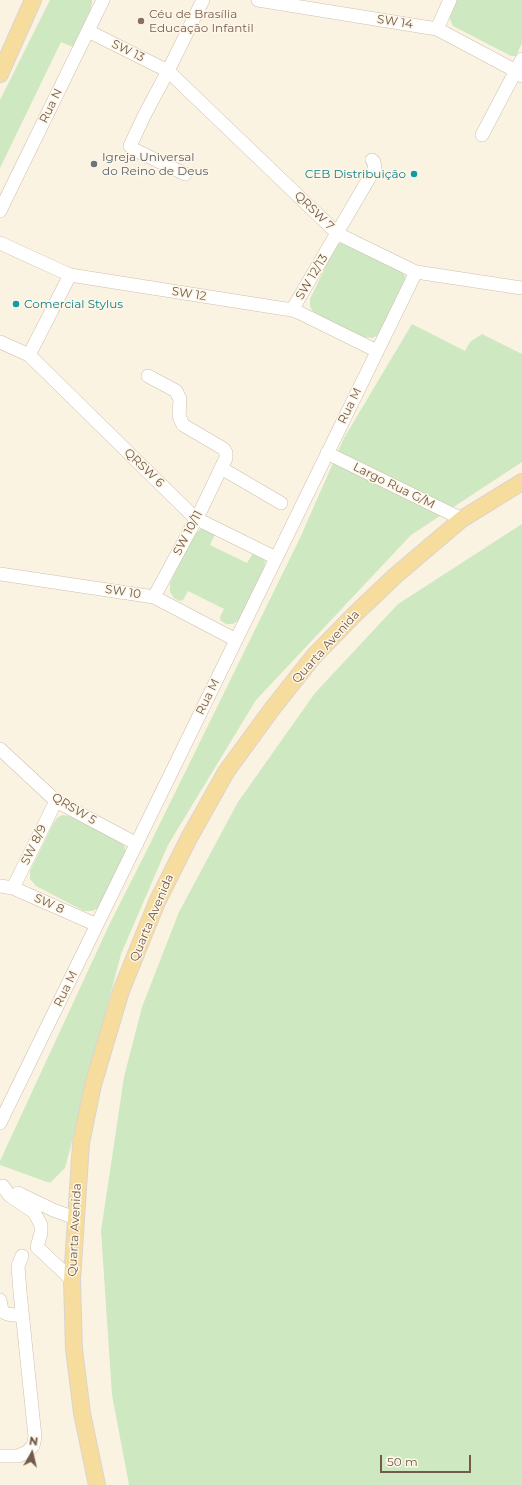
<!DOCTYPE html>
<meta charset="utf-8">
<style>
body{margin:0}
#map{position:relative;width:522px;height:1485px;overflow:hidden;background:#fbf3e2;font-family:Montserrat,sans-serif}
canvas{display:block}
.north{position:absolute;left:12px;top:1433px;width:40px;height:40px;-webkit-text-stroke:3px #fef7e8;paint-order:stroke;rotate:8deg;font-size:11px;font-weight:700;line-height:16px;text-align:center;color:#725b4a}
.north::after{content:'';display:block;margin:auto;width:14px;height:18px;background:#725b4a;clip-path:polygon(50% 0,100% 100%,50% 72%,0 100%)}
.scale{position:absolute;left:380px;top:1455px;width:91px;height:18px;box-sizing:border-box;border:2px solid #725b4a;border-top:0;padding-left:5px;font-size:12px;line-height:14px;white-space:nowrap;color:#725b4a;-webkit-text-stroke:3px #fef7e8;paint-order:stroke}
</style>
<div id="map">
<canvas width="522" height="1485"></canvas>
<div class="north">N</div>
<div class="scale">50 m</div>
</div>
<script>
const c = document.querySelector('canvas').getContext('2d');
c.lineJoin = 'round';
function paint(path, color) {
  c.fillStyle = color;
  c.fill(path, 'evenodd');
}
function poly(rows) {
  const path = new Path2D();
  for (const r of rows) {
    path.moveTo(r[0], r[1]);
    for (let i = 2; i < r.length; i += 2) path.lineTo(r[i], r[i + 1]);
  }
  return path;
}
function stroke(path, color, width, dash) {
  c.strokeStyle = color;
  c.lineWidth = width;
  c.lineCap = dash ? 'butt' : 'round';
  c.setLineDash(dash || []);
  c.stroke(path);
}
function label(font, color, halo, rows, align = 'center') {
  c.font = font + ' Montserrat,sans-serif';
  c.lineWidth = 3;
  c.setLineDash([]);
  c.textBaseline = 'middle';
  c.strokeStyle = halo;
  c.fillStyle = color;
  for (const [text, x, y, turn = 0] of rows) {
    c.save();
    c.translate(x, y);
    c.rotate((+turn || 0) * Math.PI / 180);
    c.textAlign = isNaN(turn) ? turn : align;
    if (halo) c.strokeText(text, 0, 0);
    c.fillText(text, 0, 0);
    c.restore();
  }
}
const green = poly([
 [50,0,92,0,92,3,90,11,73,47,61,42,0,168,0,100],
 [455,0,522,0,522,43,516,56,511,56,453,26,449,17],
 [343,243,401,269,405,276,405,281,379,334,373,338,362,337,317,315,313,312,310,306,310,299,334,249,338,244],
 [412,324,465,351,470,342,482,334,522,354,522,462,411,535,256,700,168,845,121,954,65,1168,50,1183,0,1165,0,1161,111,921,143,858,300,538,344,438],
 [522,524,522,1485,129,1485,112,1395,101,1231,124,1077,142,1007,179,912,238,802,315,693,398,604],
 [201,529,205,529,215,534,210,545,247,563,253,553,262,557,265,561,264,569,239,620,233,624,226,624,221,621,220,617,224,609,188,591,183,600,179,601,174,598,170,592,170,583,194,534],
 [62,815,69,816,119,840,125,847,125,852,98,908,92,911,84,911,36,886,30,879,30,871,53,824,57,818]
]);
const minor = poly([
 [258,0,437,29,516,71,522,76],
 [437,29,450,0],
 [88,31,168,71,338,234,416,272,522,288],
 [482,135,522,59],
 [185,174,135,150,130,146,144,116,168,71,203,0],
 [0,211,103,0],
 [0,243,70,275,292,310,300,313,377,351],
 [292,310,375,168,374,162,372,160],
 [0,342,29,355,195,518,276,558],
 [29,355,70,275],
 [148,376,176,391,180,399,179,416,183,425,224,449,226,453,226,458,221,468,281,503],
 [327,453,462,519],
 [0,574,154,597,236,640],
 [154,597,202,508,221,468],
 [0,749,56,801,137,844],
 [0,886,13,888,97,925],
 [13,888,56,801],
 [0,1123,416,272],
 [3,1186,9,1195,34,1212,41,1225,41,1233,37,1247,72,1280],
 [18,1193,53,1210,75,1218],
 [0,1300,2,1311,7,1314,22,1316],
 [0,1456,18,1456,27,1452,33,1446,35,1437,20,1292,18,1266,22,1256]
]);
const major = poly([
 [0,74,33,0],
 [97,1485,82,1413,74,1349,72,1280,81,1143,93,1085,121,991,157,902,189,838,226,772,272,709,314,656,354,615,395,576,462,519,522,482]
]);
const markers = [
 [141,21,4,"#8d6e63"],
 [94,164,4,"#6b7280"],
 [414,174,4,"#0f9aa8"],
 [16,304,4,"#0f9aa8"]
];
const educationNames = [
 ["Céu de Brasília",149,14],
 ["Educação Infantil",149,28]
];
const streetNames = [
 ["SW 14",395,22,9],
 ["SW 13",128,51,26],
 ["Rua N",51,106,-64],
 ["QRSW 7",314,211,44],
 ["SW 12/13",312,277,-59],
 ["SW 12",189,294,9],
 ["Rua M",350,406,-64],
 ["QRSW 6",144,468,44],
 ["Largo Rua G/M",394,486,26],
 ["SW 10/11",188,533,-62],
 ["SW 10",123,592,9],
 ["Quarta Avenida",326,647,-48],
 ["Rua M",208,697,-64],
 ["QRSW 5",74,809,31],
 ["SW 8/9",34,845,-64],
 ["SW 8",49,904,24],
 ["Quarta Avenida",152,918,-67],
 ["Rua M",66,989,-64],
 ["Quarta Avenida",75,1230,-87]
];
const worshipNames = [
 ["Igreja Universal",102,157],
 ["do Reino de Deus",102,171]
];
const cultureNames = [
 ["CEB Distribuição",406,174],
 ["Comercial Stylus",24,304,"left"]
];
paint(green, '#cee8c2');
stroke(minor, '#cebead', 14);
stroke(major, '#dad4d0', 18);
stroke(minor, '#fff', 13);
stroke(major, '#f7dd9d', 16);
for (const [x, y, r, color] of markers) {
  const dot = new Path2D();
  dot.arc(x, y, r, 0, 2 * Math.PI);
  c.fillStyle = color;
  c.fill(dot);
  stroke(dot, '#fef7e8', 1.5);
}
label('12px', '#785e54', '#fef7e8', educationNames, 'left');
label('12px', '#725b4a', '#fef7e8', streetNames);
label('12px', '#5b616d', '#fef7e8', worshipNames, 'left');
label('12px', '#0d838f', '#fef7e8', cultureNames, 'right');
</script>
